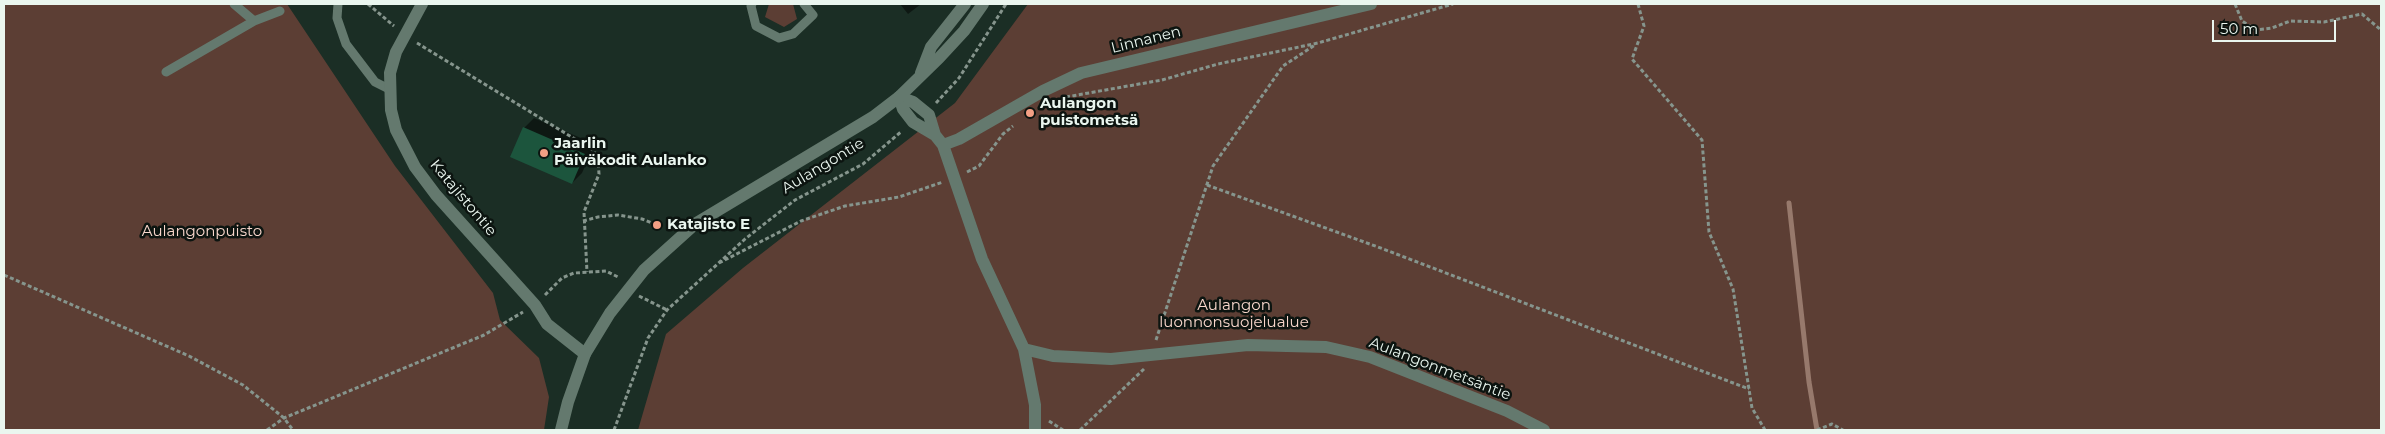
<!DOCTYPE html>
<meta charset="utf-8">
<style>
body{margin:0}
#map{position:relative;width:2385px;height:434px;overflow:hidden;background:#1b2e25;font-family:Montserrat,sans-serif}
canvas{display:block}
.frame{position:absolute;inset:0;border:5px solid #eaf6ef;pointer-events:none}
.scale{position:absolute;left:2212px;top:20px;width:124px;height:22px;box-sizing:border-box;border:2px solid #eaf6ef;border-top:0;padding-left:6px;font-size:15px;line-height:18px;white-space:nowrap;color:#eaf6ef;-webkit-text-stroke:4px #0c1410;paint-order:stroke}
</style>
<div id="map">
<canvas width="2385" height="434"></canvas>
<div class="frame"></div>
<div class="scale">50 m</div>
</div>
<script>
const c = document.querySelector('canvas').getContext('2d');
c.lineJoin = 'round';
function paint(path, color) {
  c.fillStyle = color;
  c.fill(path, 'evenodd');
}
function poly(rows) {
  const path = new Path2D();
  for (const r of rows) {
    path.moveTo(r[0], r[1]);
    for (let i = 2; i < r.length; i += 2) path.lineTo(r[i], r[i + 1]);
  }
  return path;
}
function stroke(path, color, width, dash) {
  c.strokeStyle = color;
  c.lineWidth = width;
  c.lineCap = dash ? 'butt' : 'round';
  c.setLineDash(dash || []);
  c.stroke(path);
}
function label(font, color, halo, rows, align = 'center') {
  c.font = font + ' Montserrat,sans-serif';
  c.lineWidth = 5;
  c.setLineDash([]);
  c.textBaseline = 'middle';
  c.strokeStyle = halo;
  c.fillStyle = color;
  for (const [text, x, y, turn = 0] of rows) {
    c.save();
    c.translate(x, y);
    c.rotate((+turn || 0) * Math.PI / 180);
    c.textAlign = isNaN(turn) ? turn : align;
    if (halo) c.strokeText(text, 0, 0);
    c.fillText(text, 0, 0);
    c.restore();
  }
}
const green = poly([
 [4,4,287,4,395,166,493,293,500,320,539,358,549,397,544,430,4,430],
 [769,4,793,4,797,19,784,27,765,17],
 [1028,4,2381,4,2381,430,638,430,666,334,743,268,955,103]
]);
const shadow = poly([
 [900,4,921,4,908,14],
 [534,118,595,144,582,173,572,183,524,128]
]);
const stream = poly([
 [1789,203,1809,382,1817,430]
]);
const building = poly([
 [523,127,585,154,572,184,510,157]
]);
const path = poly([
 [368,4,394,26],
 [1638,4,1644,26,1632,59,1702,140,1709,232,1733,289,1752,408,1765,430],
 [2235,4,2242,21,2256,30,2272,28,2290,21,2324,22,2362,14,2381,30],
 [417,43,593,150,598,160,599,174,584,212,587,272],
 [1066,97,1162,80,1218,64,1318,43,1453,4],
 [936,103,959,78,1006,4],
 [967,172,979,166,1003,134,1013,126],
 [1207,185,1378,247,1749,389],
 [583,221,598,217,618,215,642,219,657,225],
 [719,263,801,221,845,206,899,197,943,182],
 [4,275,189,356,243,385,284,418,293,430],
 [545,295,562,278,574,273,606,271,618,277],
 [639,296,667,310],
 [1156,340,1213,166,1283,66,1315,45],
 [1049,421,1063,430],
 [267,430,284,418,484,335,523,312],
 [614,430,648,338,667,310,745,239,795,200,863,164,902,131],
 [1080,430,1144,369],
 [1817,430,1832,424,1843,430]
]);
const lane = poly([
 [234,4,254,21],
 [338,4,337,18,346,44,375,82,391,90],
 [752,4,751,6,756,26,779,38,793,34,813,15,804,4],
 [166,72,254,21,280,11]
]);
const street = poly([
 [422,4,396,52,390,73,391,110,396,130,415,167,436,195,535,305,547,324,585,354],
 [899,97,913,102,929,115,935,135,943,145,982,259,1024,349],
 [899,97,903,109,913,122,935,135],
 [943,145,959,139,1043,91,1081,73,1371,4],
 [1035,430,1035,405,1024,349,1053,356,1111,359,1248,345,1326,347,1370,357,1507,411,1544,430]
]);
const secondary = poly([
 [921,73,931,47,965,4],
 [561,430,568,402,585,354,610,313,644,270,695,224,873,117,899,97,939,58,964,31,983,4]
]);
const markers = [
 [1030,113,5,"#f39f84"],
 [544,153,5,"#f39f84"],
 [657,225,5,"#f39f84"]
];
const streetNames = [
 ["Linnanen",1146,40,-14],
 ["Aulangontie",823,166,-31],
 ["Katajistontie",463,198,50],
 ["Aulangonmetsäntie",1440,369,21]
];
const poiNames = [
 ["Aulangon",1040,104],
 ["puistometsä",1040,121],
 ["Jaarlin",554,144],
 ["Päiväkodit Aulanko",554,161],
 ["Katajisto E",667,225]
];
const parkNames = [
 ["Aulangonpuisto",202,232],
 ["Aulangon",1234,306],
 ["luonnonsuojelualue",1234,323]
];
paint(green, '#5c3e34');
paint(shadow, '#0007');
stroke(stream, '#97796c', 5);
paint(building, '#1c553d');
stroke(path, '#86958d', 3, [4, 2.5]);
stroke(lane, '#64796e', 9);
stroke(street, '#64796e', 12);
stroke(secondary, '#64796e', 12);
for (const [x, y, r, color] of markers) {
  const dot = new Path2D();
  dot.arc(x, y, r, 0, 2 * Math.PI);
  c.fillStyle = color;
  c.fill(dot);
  stroke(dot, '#0c1410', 2);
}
label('15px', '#eaf6ef', '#0c1410', streetNames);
label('bold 15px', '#eaf6ef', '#0c1410', poiNames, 'left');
label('15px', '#f9d7cc', '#0c1410', parkNames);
</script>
